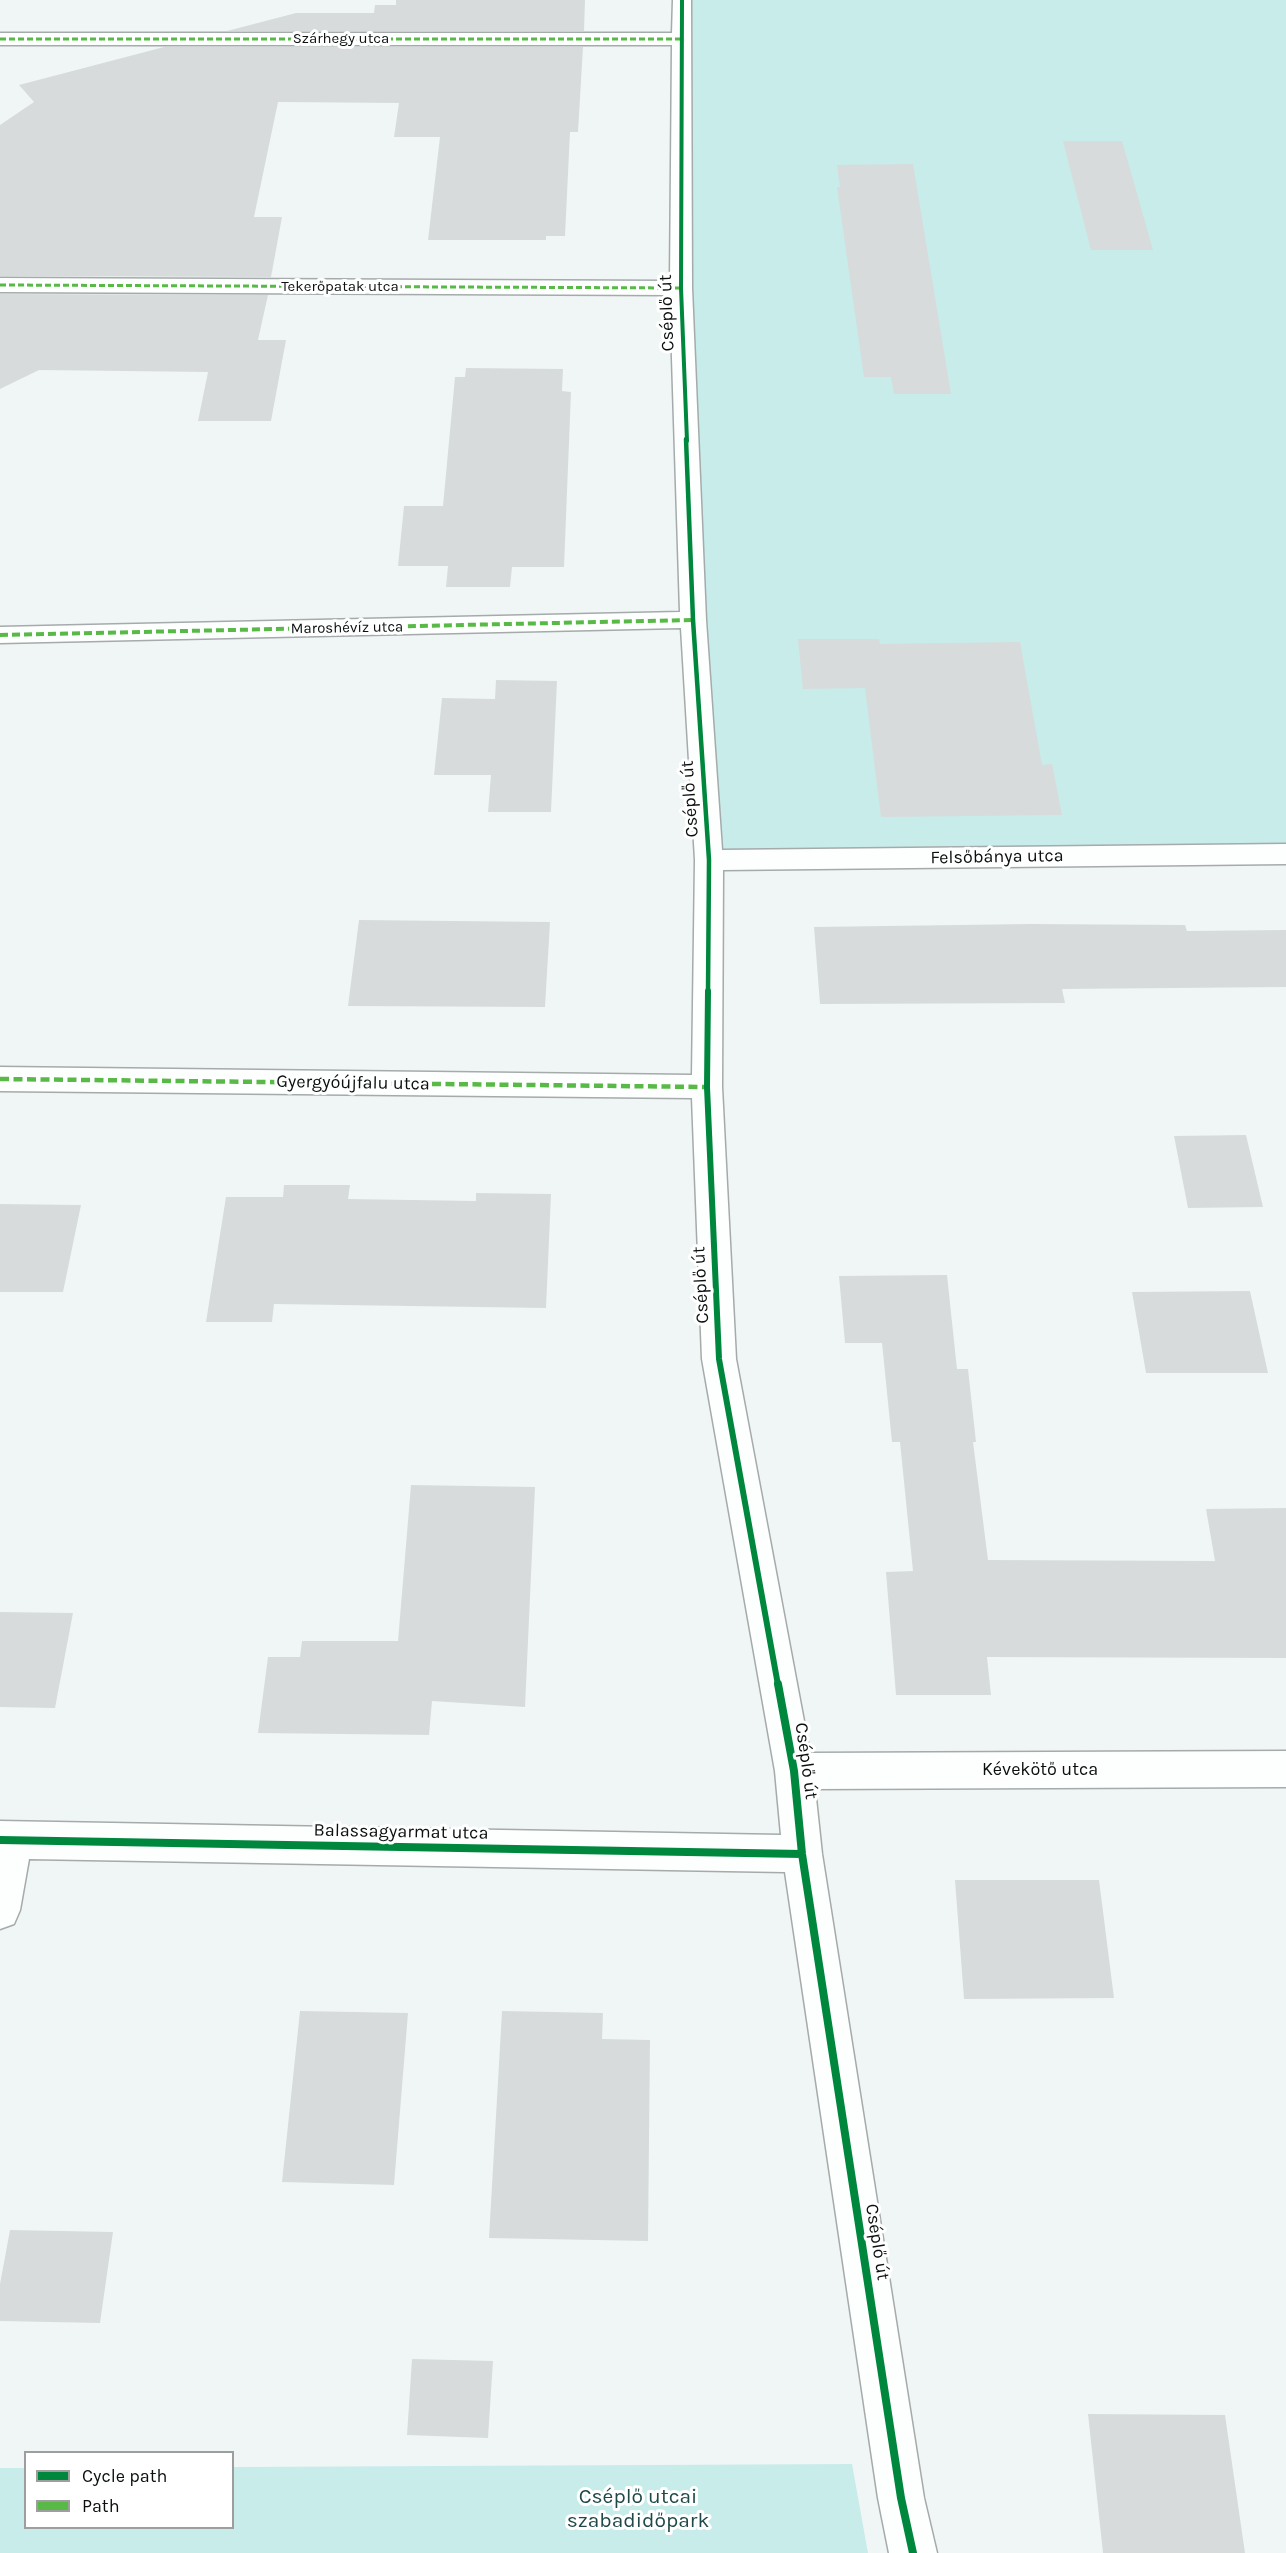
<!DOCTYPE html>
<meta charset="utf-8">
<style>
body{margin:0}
#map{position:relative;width:1286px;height:2553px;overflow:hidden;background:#f0f6f6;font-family:Karla,sans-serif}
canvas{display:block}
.legend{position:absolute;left:24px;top:2451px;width:210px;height:78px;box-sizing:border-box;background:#fff;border:2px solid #9d9f9f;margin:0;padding:8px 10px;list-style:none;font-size:18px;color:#0b0f0f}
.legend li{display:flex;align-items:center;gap:12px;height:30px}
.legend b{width:30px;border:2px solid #9d9f9f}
</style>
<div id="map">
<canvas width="1286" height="2553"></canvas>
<ul class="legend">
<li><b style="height:8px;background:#00873e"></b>Cycle path</li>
<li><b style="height:8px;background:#58b947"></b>Path</li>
</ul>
</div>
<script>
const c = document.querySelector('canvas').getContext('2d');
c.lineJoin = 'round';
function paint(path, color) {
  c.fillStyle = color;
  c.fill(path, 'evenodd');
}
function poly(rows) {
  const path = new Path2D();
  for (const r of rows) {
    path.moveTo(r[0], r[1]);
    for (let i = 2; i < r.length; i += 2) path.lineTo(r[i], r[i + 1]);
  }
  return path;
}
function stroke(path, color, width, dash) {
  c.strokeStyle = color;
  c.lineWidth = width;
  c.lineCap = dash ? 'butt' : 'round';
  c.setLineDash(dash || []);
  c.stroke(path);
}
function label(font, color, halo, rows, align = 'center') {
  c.font = font + ' Karla,sans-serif';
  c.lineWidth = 6;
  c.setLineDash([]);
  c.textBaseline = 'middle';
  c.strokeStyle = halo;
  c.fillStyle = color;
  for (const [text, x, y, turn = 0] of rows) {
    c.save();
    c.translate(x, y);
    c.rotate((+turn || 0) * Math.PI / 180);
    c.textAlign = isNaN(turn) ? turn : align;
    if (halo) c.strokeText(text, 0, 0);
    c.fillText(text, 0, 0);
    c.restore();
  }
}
const green = poly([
 [682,0,1286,0,1286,854,709,860],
 [852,2464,868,2553,0,2553,0,2468,25,2468,26,2528,232,2528,233,2467]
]);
const building = poly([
 [396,0,585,0,584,31,227,31,296,13,374,13,375,5,396,5],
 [164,47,583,47,578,132,570,132,565,236,546,236,546,240,428,240,440,137,394,137,399,103,278,102,254,217,282,217,271,277,0,276,0,125,34,102,19,85],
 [1063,141,1122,141,1153,250,1091,250],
 [913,164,951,394,894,394,891,377,864,377,837,187,840,187,837,165],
 [0,294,268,295,258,340,286,340,271,421,198,421,208,372,39,370,0,389],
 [466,368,563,369,562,391,571,392,564,567,512,567,510,587,446,587,448,566,398,566,404,506,443,506,455,377,465,377],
 [798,639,879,639,880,644,1020,642,1042,765,1052,764,1062,815,881,817,865,688,803,689],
 [496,680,557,681,551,812,488,812,491,775,434,775,442,698,495,699],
 [359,920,550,922,545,1007,348,1006],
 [1030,924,1185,925,1187,931,1286,930,1286,987,1062,989,1065,1003,820,1004,814,927],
 [1246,1135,1263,1207,1188,1208,1174,1136],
 [284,1185,350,1185,348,1199,476,1201,476,1193,551,1194,546,1308,274,1304,272,1322,206,1322,226,1197,283,1197],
 [0,1204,81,1205,63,1292,0,1292],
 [947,1275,957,1369,968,1369,976,1442,973,1442,988,1560,1215,1561,1206,1509,1286,1508,1286,1658,987,1657,991,1695,896,1695,886,1572,913,1571,900,1442,892,1442,882,1343,845,1343,839,1276],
 [1250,1291,1268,1373,1146,1373,1132,1292],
 [411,1485,535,1487,525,1707,432,1701,429,1735,258,1733,268,1657,300,1657,302,1641,398,1641],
 [0,1612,73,1613,55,1708,0,1707],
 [955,1880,1099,1880,1114,1998,964,1999],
 [300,2011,408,2013,394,2185,282,2182],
 [502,2011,603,2013,602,2039,650,2040,648,2241,489,2238],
 [10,2230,113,2232,100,2323,0,2321,0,2284],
 [412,2359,493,2361,488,2438,407,2435],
 [1088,2414,1225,2415,1245,2553,1103,2553]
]);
const street = poly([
 [673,0,691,0,692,288,706,620,722,850,1286,844,1286,864,723,870,722,1087,736,1359,810,1753,1286,1751,1286,1787,815,1789,822,1854,924,2498,937,2553,889,2553,878,2498,785,1872,29,1859,20,1910,14,1924,0,1929,0,1821,781,1835,775,1771,702,1359,692,1098,0,1091,0,1067,692,1075,695,860,681,628,0,643,0,627,680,612,670,295,0,292,0,278,670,281,672,45,0,45,0,33,672,33,673,0]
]);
const quietFar2 = poly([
 [0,39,682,39],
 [0,285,681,288]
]);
const quietFar1 = poly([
 [0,635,693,620]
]);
const quiet = poly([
 [0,1079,707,1087]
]);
const cyclewayFar3 = poly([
 [682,0,681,288,687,441]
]);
const cyclewayFar2 = poly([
 [686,439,693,620,709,860,708,993]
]);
const cyclewayFar1 = poly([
 [708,991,707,1087,719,1359,778,1685]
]);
const cycleway = poly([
 [778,1684,794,1771,802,1854,901,2498,913,2553],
 [0,1840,802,1854]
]);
const farStreetnames = [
 ["Szárhegy utca",341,39],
 ["Tekerőpatak utca",340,287],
 ["Maroshévíz utca",347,628,-1]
];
const streetNames = [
 ["Cséplő út",667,313,-92],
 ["Cséplő út",690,799,-94],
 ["Felsőbánya utca",997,857,-1],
 ["Gyergyóújfalu utca",353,1083,1],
 ["Cséplő út",701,1285,-93],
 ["Cséplő út",806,1761,82],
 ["Kévekötő utca",1040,1770],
 ["Balassagyarmat utca",401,1832,1],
 ["Cséplő út",877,2242,81]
];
const nearParknames = [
 ["Cséplő utcai",638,2497],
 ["szabadidőpark",638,2521]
];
paint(green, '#c8ecea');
paint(building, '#d7dbdb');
stroke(street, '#a5aaaa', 3);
paint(street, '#fdfefe');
stroke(quietFar2, '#58b947', 3, [6, 3]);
stroke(quietFar1, '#58b947', 4, [8, 4]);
stroke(quiet, '#58b947', 4.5, [9, 4.5]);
stroke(cyclewayFar3, '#00873e', 4);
stroke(cyclewayFar2, '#00873e', 4.5);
stroke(cyclewayFar1, '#00873e', 6);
stroke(cycleway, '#00873e', 8);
label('15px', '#0b0f0f', '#fff', farStreetnames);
label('18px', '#0b0f0f', '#fff', streetNames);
label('21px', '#1e4948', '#fff', nearParknames);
</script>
